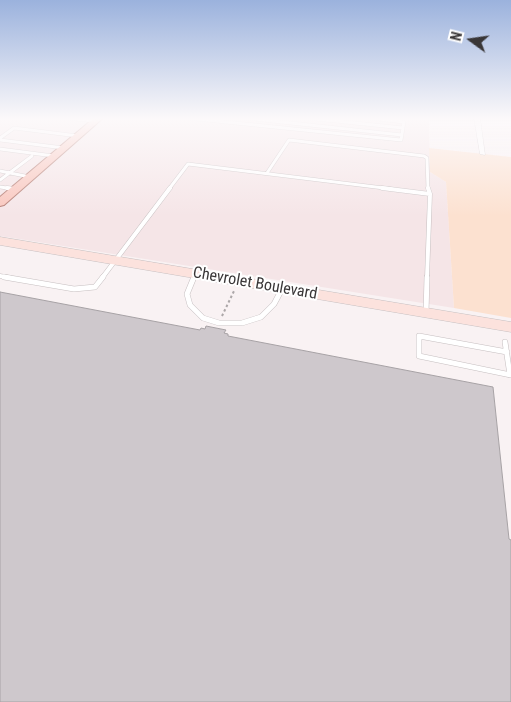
<!DOCTYPE html>
<style>
body{margin:0}
#map{position:relative;width:511px;height:702px;overflow:hidden;background:#f9f2f3;font-family:"Roboto Condensed",sans-serif}
canvas{display:block}
.north{position:absolute;left:446px;top:15px;width:50px;height:50px;-webkit-text-stroke:4px #fff;paint-order:stroke;rotate:284deg;font-size:14px;font-weight:700;line-height:20px;text-align:center;color:#393637}
.north::after{content:'';display:block;margin:auto;width:18px;height:22px;background:#393637;clip-path:polygon(50% 0,100% 100%,50% 72%,0 100%)}
</style>
<div id="map">
<canvas width="511" height="702"></canvas>
<div class="north">N</div>
</div>
<script>
const c = document.querySelector('canvas').getContext('2d');
c.lineJoin = 'round';
function paint(path, color) {
  c.fillStyle = color;
  c.fill(path, 'evenodd');
}
function poly(rows) {
  const path = new Path2D();
  for (const r of rows) {
    path.moveTo(r[0], r[1]);
    for (let i = 2; i < r.length; i += 2) path.lineTo(r[i], r[i + 1]);
  }
  return path;
}
function stroke(path, color, width, dash) {
  c.strokeStyle = color;
  c.lineWidth = width;
  c.lineCap = dash ? 'butt' : 'round';
  c.setLineDash(dash || []);
  c.stroke(path);
}
function label(font, color, halo, rows, align = 'center') {
  c.font = font + ' "Roboto Condensed",sans-serif';
  c.lineWidth = 4;
  c.setLineDash([]);
  c.textBaseline = 'middle';
  c.strokeStyle = halo;
  c.fillStyle = color;
  for (const [text, x, y, turn = 0] of rows) {
    c.save();
    c.translate(x, y);
    c.rotate((+turn || 0) * Math.PI / 180);
    c.textAlign = isNaN(turn) ? turn : align;
    if (halo) c.strokeText(text, 0, 0);
    c.fillText(text, 0, 0);
    c.restore();
  }
}
const built = poly([
 [0,118,429,118,430,172,446,182,454,308,0,236]
]);
const green = poly([
 [429,148,511,157,511,318,454,308,446,182,430,172]
]);
const building = poly([
 [0,292,200,330,201,328,205,329,206,326,226,330,224,333,228,334,228,336,493,387,509,539,511,540,511,702,0,702,0,292]
]);
const path = poly([
 [222,316,234,291]
]);
const laneFar2 = poly([
 [66,118,95,121],
 [187,118,401,140,404,122,369,118],
 [245,118,402,135],
 [307,118,403,128],
 [0,138,14,128,78,136],
 [0,140,64,148],
 [0,149,54,156],
 [0,171,30,177],
 [267,173,289,140,424,156,427,158,428,189],
 [0,180,32,156],
 [0,187,14,189],
 [169,189,188,164,392,189]
]);
const laneFar1 = poly([
 [7,188,14,189],
 [382,188,430,194,427,278],
 [428,188,430,194],
 [0,276,11,278],
 [102,278,170,188],
 [193,278,195,274]
]);
const lane = poly([
 [4,277,74,289,95,287,103,277],
 [194,277,187,294,190,305,203,318,219,323,242,323,261,317,274,304,282,289],
 [426,313,427,277],
 [505,342,510,375],
 [507,352,419,336,419,356,511,375]
]);
const street = poly([
 [474,118,480,118,485,155,480,154,474,118]
]);
const secondary = poly([
 [0,237,511,322,511,332,0,245,0,237]
]);
const primary = poly([
 [94,118,103,118,4,205,0,206,0,197,94,118]
]);
const streetNames = [
 ["Chevrolet Boulevard",255,284,10]
];
paint(built, '#f5e5e7');
paint(green, '#fce1d0');
paint(building, '#cec8cc');
stroke(building, '#a7a2a5', 1);
stroke(laneFar2, '#c6bfc0', 4);
stroke(laneFar1, '#c6bfc0', 5);
stroke(lane, '#c6bfc0', 6);
stroke(street, '#c6bfc0', 1);
stroke(secondary, '#c6bfc0', 1);
stroke(primary, '#b37a70', 2);
stroke(path, '#aca7a8', 2, [2.5, 2.5]);
stroke(laneFar2, '#fff', 3);
stroke(laneFar1, '#fff', 4);
stroke(lane, '#fff', 5);
paint(street, '#fff');
paint(secondary, '#fce2dd');
paint(primary, '#f9c5bc');
const sky = c.createLinearGradient(0, 0, 0, 216);
sky.addColorStop(0, '#9bb2dd');
sky.addColorStop(0.55, '#fcf9fa');
sky.addColorStop(1, '#fcf9fa00');
c.fillStyle = sky;
c.fillRect(0, 0, 511, 216);
label('16px', '#393637', '#fff', streetNames);
</script>
